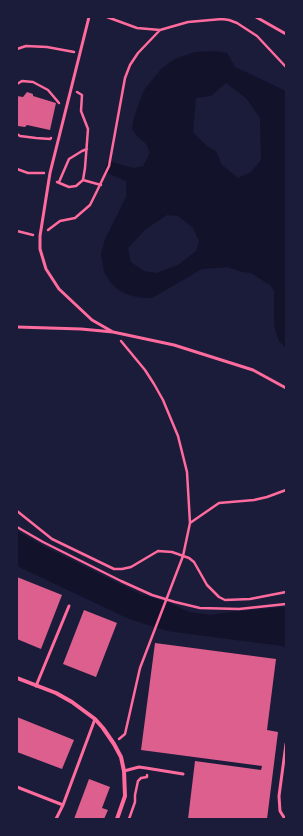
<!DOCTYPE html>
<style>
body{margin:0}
#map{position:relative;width:303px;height:836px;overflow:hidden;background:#1b1b3a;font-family:Mulish,sans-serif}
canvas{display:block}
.frame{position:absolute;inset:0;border:18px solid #1b1b3a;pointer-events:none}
</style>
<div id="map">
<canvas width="303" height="836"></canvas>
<div class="frame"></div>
</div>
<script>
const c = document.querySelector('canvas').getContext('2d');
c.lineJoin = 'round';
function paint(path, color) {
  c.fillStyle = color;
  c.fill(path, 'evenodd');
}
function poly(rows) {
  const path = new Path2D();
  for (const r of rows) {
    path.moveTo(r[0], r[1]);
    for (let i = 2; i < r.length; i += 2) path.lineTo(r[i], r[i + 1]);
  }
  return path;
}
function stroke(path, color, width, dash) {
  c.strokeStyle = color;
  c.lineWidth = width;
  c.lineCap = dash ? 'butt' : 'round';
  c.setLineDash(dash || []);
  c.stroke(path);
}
const water = poly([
 [215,51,227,53,235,67,286,91,286,348,279,341,276,333,274,324,274,291,270,285,251,273,242,272,227,267,202,269,152,298,141,298,129,295,120,291,111,283,104,272,101,254,105,239,126,197,126,181,104,172,108,161,134,168,143,166,150,153,146,144,136,135,132,128,134,117,144,90,162,68,175,59,195,52],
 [226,83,246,98,260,118,261,160,251,172,238,178,222,165,216,151,208,147,193,132,196,98,211,96],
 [167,215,178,216,193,228,199,241,196,251,178,265,156,273,144,271,131,262,128,248,146,229],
 [17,531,45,547,140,594,167,602,189,612,211,615,230,612,286,607,286,648,282,646,167,631,129,619,17,566]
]);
const building = poly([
 [27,92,33,94,33,96,56,103,50,130,27,125,25,127,18,126,17,120,17,96,23,97],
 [17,577,62,595,41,649,17,639],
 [84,610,117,623,96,677,63,664],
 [155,643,276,659,267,730,278,732,267,819,188,819,195,761,261,770,262,766,141,750],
 [17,717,74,740,62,769,17,752],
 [89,779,110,787,102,808,108,810,104,819,74,819]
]);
const path = poly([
 [107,17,137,28,160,30,188,22,222,19,229,20,237,23,257,36,286,67],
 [17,49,26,46,47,47,74,52],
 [17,84,22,81,33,82,48,90,59,103],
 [77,92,82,95,81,111,88,129,85,168,83,180,101,185],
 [17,134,20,136,36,138,50,139,51,138],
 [17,169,28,173,44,173],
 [57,182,69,187,76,186,83,180],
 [59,182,69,159,82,151,87,149],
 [48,230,60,221,75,218,90,205,96,193,109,166,125,78,130,65,138,53,160,30],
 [17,231,33,235],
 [17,511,52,539,114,569,122,569,131,567,158,551,172,552,189,558,194,562,207,585,219,597,225,600,250,599,286,592],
 [190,523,219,503,254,500,267,497,286,490],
 [17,527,43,542,121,581,152,595,175,602,200,608,239,609,286,604],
 [119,739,125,734,140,668,183,556,190,523,187,472,178,436,163,400,154,384,145,370,121,341],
 [129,819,135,802,135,795,138,781,141,778,147,777,147,775]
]);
const service = poly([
 [89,17,50,173,40,236,40,249,46,269,59,289,92,320,113,332],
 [256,17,286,34],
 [17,327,81,329,113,332,174,345,253,370,286,388],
 [36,686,69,606],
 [124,771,139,767,146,768,183,774],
 [17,787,63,805],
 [56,819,63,805,95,719],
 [285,819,280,811,279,796,286,744]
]);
const minor = poly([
 [17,678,56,693,72,702,95,719,103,728,114,744,121,757,124,771,125,796,117,819]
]);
paint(water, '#12122b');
paint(building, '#dd5f8e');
stroke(path, '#ff6b9d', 2.5);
stroke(service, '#ff6b9d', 3);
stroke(minor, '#ff6b9d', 4);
</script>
